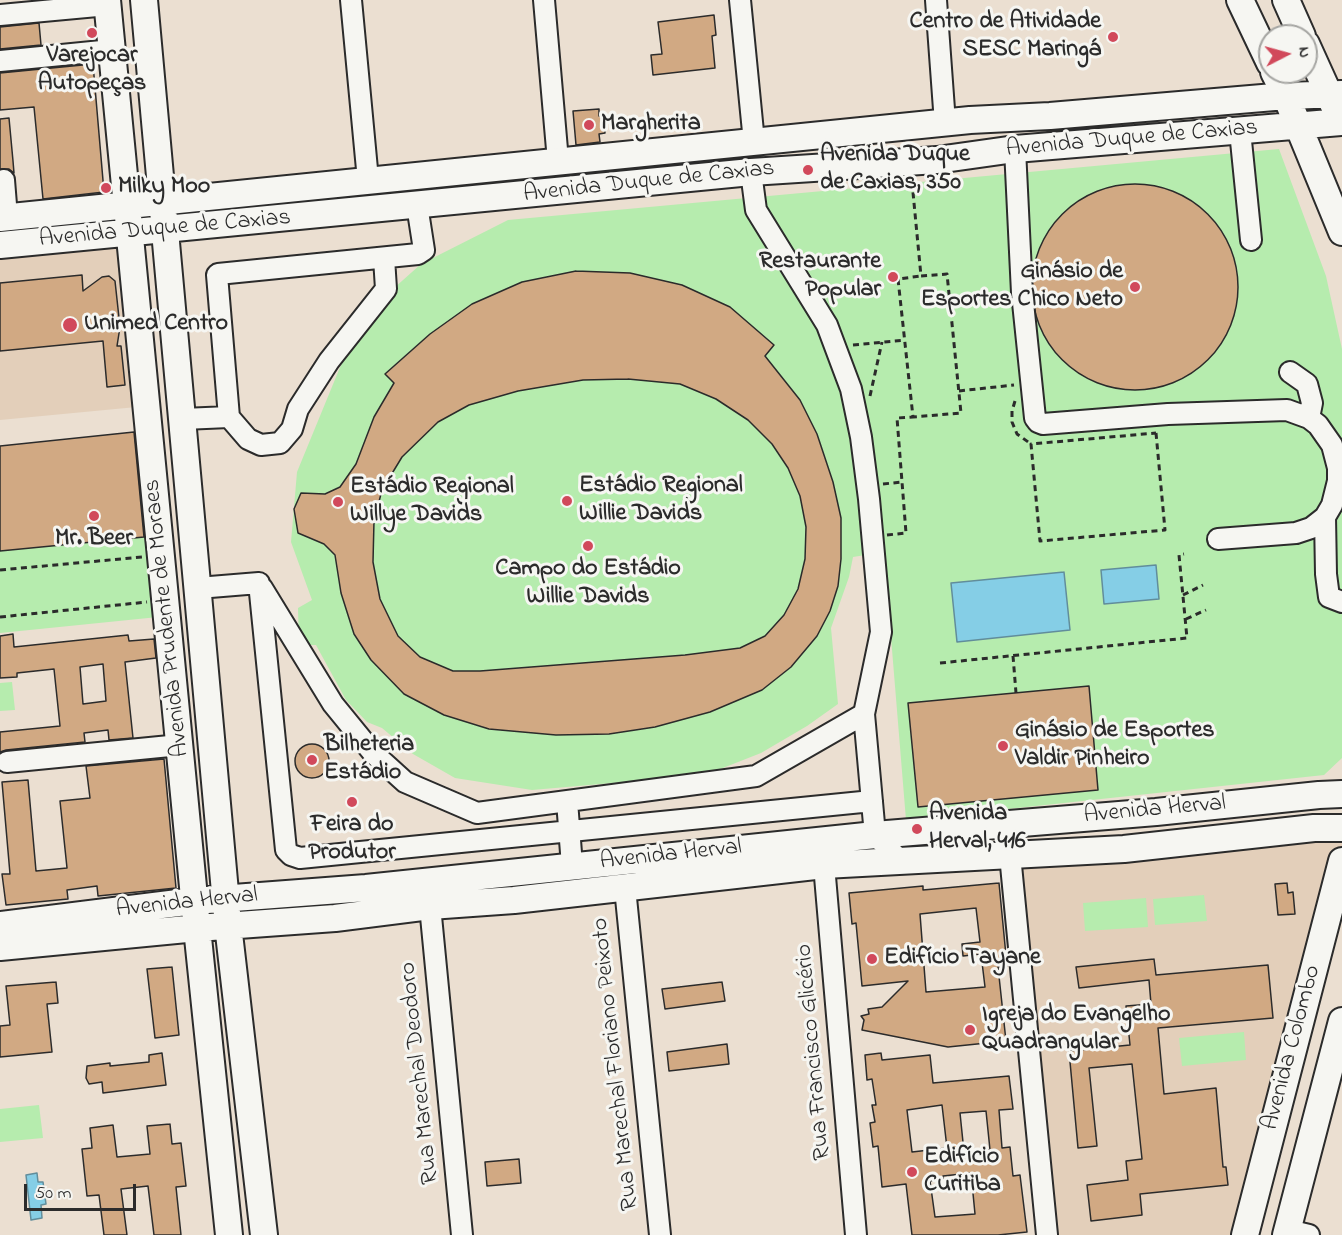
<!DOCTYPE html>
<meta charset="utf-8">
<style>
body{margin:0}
#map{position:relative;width:1342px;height:1235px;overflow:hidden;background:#ebdfd1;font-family:"Indie Flower",sans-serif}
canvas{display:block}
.north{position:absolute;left:1258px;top:24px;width:60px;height:60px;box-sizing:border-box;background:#f6f6f2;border:2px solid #a5a5a2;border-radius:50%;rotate:84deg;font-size:16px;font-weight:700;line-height:24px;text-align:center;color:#2b2b2b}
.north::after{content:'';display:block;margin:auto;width:21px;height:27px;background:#d1495b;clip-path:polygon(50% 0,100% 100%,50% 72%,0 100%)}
.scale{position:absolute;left:24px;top:1184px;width:112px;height:27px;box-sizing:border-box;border:3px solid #2b2b2b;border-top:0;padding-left:8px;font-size:18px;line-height:21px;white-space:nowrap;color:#2b2b2b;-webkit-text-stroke:4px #f6f6f2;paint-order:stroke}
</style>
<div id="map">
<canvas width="1342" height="1235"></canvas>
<div class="north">N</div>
<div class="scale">50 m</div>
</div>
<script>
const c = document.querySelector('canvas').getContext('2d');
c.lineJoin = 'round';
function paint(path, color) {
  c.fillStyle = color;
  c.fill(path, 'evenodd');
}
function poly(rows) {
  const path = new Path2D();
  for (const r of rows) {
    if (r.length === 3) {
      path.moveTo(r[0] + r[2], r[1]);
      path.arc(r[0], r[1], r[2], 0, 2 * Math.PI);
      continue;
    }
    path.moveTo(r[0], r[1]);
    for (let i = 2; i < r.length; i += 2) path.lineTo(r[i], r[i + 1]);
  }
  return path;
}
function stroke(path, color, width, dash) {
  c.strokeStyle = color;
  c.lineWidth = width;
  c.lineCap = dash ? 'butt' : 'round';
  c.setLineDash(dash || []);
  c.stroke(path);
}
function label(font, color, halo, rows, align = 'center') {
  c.font = font + ' "Indie Flower",sans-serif';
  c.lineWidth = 6;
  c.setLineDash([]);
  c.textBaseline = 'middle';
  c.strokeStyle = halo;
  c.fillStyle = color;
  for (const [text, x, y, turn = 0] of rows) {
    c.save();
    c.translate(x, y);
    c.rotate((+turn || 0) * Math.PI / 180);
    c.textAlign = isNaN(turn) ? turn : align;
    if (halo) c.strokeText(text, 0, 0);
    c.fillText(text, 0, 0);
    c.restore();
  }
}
const built = poly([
 [130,233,147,406,0,420,0,245],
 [1342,828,1342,863,1245,1235,1047,1235,1011,864]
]);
const green = poly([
 [1279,149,1326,276,1342,349,1342,758,1324,775,906,820,884,552,853,557,849,577,831,628,838,704,807,726,761,753,705,775,532,790,455,778,413,754,382,728,367,722,346,700,316,645,299,645,298,608,312,600,291,542,297,472,343,360,375,305,421,264,508,220],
 [160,535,168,616,0,633,0,551],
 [12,682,15,710,0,711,0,683],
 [1204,895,1207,921,1155,925,1153,899],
 [1146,898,1148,927,1085,931,1083,903],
 [1244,1032,1246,1060,1182,1066,1179,1038],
 [39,1105,43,1138,0,1142,0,1109]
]);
const water = poly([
 [1156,565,1159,599,1104,604,1101,570,1156,565],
 [1064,572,1070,630,957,642,951,583,1064,572],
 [37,1173,38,1182,43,1182,46,1204,41,1205,42,1218,31,1220,26,1175,37,1173]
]);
const building = poly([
 [714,15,716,35,712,36,715,68,653,75,651,55,662,54,658,22,714,15],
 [39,23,41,45,0,49,0,27,39,23],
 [93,64,104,192,43,199,34,107,0,110,0,73,93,64],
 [599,109,599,116,603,116,605,133,599,134,600,142,576,145,573,111,599,109],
 [9,118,13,161,14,173,9,169,0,169,0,119,9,118],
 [1135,287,103],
 [576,271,630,273,682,285,730,307,774,345,765,356,800,400,817,434,833,482,841,518,841,559,838,586,830,611,817,636,791,667,762,690,710,712,655,727,609,734,556,735,489,729,444,715,404,694,371,660,354,634,341,593,335,555,324,544,298,533,294,509,301,493,325,494,340,487,356,464,374,417,394,383,385,374,430,334,472,304,522,282,576,271],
 [628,379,680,384,716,399,748,420,772,444,788,468,800,496,806,527,805,559,798,589,784,615,765,636,740,648,685,655,480,671,453,671,420,657,398,636,380,599,373,562,374,521,382,490,402,457,438,422,469,405,518,391,583,380,628,379],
 [82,275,83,291,102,277,109,276,115,281,120,327,117,346,121,346,125,385,107,387,103,341,0,351,0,283,82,275],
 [134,432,144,537,0,551,0,446,134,432],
 [13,634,14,647,128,635,129,641,154,639,156,658,125,662,133,738,109,740,108,730,84,733,85,742,6,750,0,752,0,732,60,726,54,669,17,673,17,677,0,678,0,636,13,634],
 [103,664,106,701,83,704,80,667,103,664],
 [1089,686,1098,790,918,807,908,703,1089,686],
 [312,761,17],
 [164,759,176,888,98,896,97,886,67,890,68,899,6,905,2,874,10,874,2,782,28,780,36,871,67,868,60,801,90,798,86,766,164,759],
 [999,883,1007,966,998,967,1006,1041,948,1047,862,1030,864,1020,861,1016,869,1014,868,1009,882,1007,908,981,862,986,856,923,852,924,849,893,923,886,923,890,999,883],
 [976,908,980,942,962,944,963,956,981,954,985,987,926,992,920,914,976,908],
 [1287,883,1288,893,1293,892,1295,914,1278,915,1275,884,1287,883],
 [1154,959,1156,975,1268,965,1273,1018,1158,1028,1164,1094,1216,1088,1223,1167,1226,1167,1228,1185,1140,1194,1142,1215,1091,1221,1087,1185,1128,1180,1126,1161,1142,1159,1132,1064,1089,1068,1097,1146,1078,1148,1069,1051,1130,1045,1126,1006,1151,1004,1149,980,1079,988,1076,967,1154,959],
 [172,967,179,1035,155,1038,147,969,172,967],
 [56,982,58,1003,47,1004,52,1052,0,1057,0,1026,10,1025,6,986,56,982],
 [722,982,725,1001,665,1009,662,989,722,982],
 [727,1044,729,1064,669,1071,667,1052,727,1044],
 [162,1053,166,1085,103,1093,102,1082,89,1084,86,1078,87,1066,110,1063,110,1066,149,1062,149,1055,162,1053],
 [881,1053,882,1060,930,1055,933,1083,1009,1076,1013,1109,999,1110,1002,1148,1010,1147,1013,1176,1020,1175,1027,1232,998,1235,912,1235,906,1184,882,1187,878,1146,873,1147,870,1123,875,1122,872,1105,876,1105,872,1079,867,1080,865,1055,881,1053],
 [942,1105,947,1148,912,1152,907,1110,942,1105],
 [986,1111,990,1150,964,1152,960,1113,986,1111],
 [971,1173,975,1214,935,1217,930,1181,943,1179,943,1176,971,1173],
 [170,1124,172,1144,181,1143,186,1186,176,1187,181,1235,154,1235,148,1186,121,1189,127,1235,104,1235,99,1195,87,1196,82,1149,92,1148,90,1128,113,1125,117,1157,150,1154,147,1126,170,1124],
 [519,1159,521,1183,487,1186,485,1162,519,1159]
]);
const path = poly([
 [912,182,921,276,947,274,961,413,913,417,898,279,921,276],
 [853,345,905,340],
 [959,391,1014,385],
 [870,396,882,342],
 [1015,401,1012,411,1012,422,1017,434,1031,444],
 [1156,433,1165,530,1040,541,1031,444,1156,433],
 [883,484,902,482],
 [887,535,906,533,897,418,913,417],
 [0,570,142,557],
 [1183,595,1203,585],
 [0,617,147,602],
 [1186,619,1206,610],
 [1013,656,1016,693],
 [940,663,1187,638,1179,555,1184,554]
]);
const minor = poly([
 [351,0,368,180],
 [544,0,558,161],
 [740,0,754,142],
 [936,0,945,123],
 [0,15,108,5],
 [0,61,112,50],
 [1240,131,1251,240],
 [1015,149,1022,293,1035,418,1038,422,1043,424,1168,414,1287,410,1309,418,1318,425,1332,445,1338,468,1338,481,1332,505,1325,517,1311,528,1296,533,1218,539],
 [751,172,756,210,827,325,851,389,861,437,869,499,881,632,864,714,875,835,901,861],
 [4,180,7,217],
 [384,258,386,289,329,361,298,409,292,429,280,443,261,445,248,439,229,417,217,275,218,274,418,254,424,250,417,205],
 [1290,372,1307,384,1312,403,1309,418],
 [183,419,229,417],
 [1325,517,1326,574,1329,597,1342,602],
 [198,588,259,583,286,850,291,855,300,858,872,801],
 [262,588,333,704,373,753,405,782,477,813,756,776,864,714],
 [7,762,180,745],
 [567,801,572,866],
 [1010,855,1047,1235],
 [824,865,856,1235],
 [625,888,660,1235],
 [430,906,462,1235],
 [1288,1230,1309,1235]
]);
const major = poly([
 [107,0,197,928,229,1235],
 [144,0,228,925,264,1235],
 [1240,0,1270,63],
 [1286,0,1302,36],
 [1306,44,1336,110],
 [1274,72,1286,96,1342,232],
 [0,218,970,120,1050,116,1286,96,1342,94],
 [0,245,751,172,937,160,1015,149,1342,122],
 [0,925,194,901,366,888,875,835,1156,812,1319,795,1342,794],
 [0,947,197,928,335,918,430,906,514,900,824,865,1124,849,1314,828,1342,828],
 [1245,1235,1342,861],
 [1286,1235,1342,1021]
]);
const markers = [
 [92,33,6,"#d1495b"],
 [1113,37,6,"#d1495b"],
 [589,125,6,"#d1495b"],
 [808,170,6,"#d1495b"],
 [106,188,6,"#d1495b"],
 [893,277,6,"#d1495b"],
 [1135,287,6,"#d1495b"],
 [70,325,8,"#d1495b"],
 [567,501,6,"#d1495b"],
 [338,502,6,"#d1495b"],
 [94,516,6,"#d1495b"],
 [588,546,6,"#d1495b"],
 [1003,746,6,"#d1495b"],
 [312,760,6,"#d1495b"],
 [352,802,6,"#d1495b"],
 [917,829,6,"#d1495b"],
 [872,959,6,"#d1495b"],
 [970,1030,6,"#d1495b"],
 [912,1172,6,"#d1495b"]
];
const poiNames = [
 ["Centro de Atividade",1101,23,"right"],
 ["SESC Maringá",1101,51,"right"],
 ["Varejocar",92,57,"center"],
 ["Autopeças",92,85,"center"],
 ["Margherita",601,125],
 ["Avenida Duque",820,156],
 ["de Caxias, 350",820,184],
 ["Milky Moo",118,188],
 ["Restaurante",881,263,"right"],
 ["Popular",881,291,"right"],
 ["Ginásio de",1123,273,"right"],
 ["Esportes Chico Neto",1123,301,"right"],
 ["Unimed Centro",84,325],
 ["Estádio Regional",579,487],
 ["Willie Davids",579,515],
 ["Estádio Regional",350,488],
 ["Willye Davids",350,516],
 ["Mr. Beer",94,540,"center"],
 ["Campo do Estádio",588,570,"center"],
 ["Willie Davids",588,598,"center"],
 ["Ginásio de Esportes",1015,732],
 ["Valdir Pinheiro",1015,760],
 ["Bilheteria",324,746],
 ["Estádio",324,774],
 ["Avenida",929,815],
 ["Herval, 416",929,843],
 ["Feira do",352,826,"center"],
 ["Produtor",352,854,"center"],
 ["Edifício Tayane",884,959],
 ["Igreja do Evangelho",982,1016],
 ["Quadrangular",982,1044],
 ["Edifício",924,1158],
 ["Curitiba",924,1186]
];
const streetNames = [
 ["Avenida Duque de Caxias",1132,140,-5],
 ["Avenida Duque de Caxias",649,183,-6],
 ["Avenida Duque de Caxias",165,230,-5],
 ["Avenida Prudente de Moraes",168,618,-96],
 ["Avenida Herval",1155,811,-5],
 ["Avenida Herval",671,856,-6],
 ["Avenida Herval",187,904,-6],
 ["Avenida Colombo",1293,1048,-75],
 ["Rua Francisco Glicério",815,1052,-95],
 ["Rua Marechal Floriano Peixoto",617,1064,-96],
 ["Rua Marechal Deodoro",421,1073,-96]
];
paint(built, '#e3cfba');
paint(green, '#b6ecae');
paint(water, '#85cee6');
stroke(water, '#618d9b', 1.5);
paint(building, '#d1a983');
stroke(building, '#2b2b2b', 1.5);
stroke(minor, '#2b2b2b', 24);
stroke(major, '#2b2b2b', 30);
stroke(path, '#2b2b2b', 3, [6, 4.5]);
stroke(minor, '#f6f6f2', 20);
stroke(major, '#f6f6f2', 26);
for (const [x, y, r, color] of markers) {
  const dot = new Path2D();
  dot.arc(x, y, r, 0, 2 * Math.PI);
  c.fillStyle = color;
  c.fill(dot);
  stroke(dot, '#f6f6f2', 2);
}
label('bold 24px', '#2b2b2b', '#f6f6f2', poiNames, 'left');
label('24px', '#2b2b2b', '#f6f6f2', streetNames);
</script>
